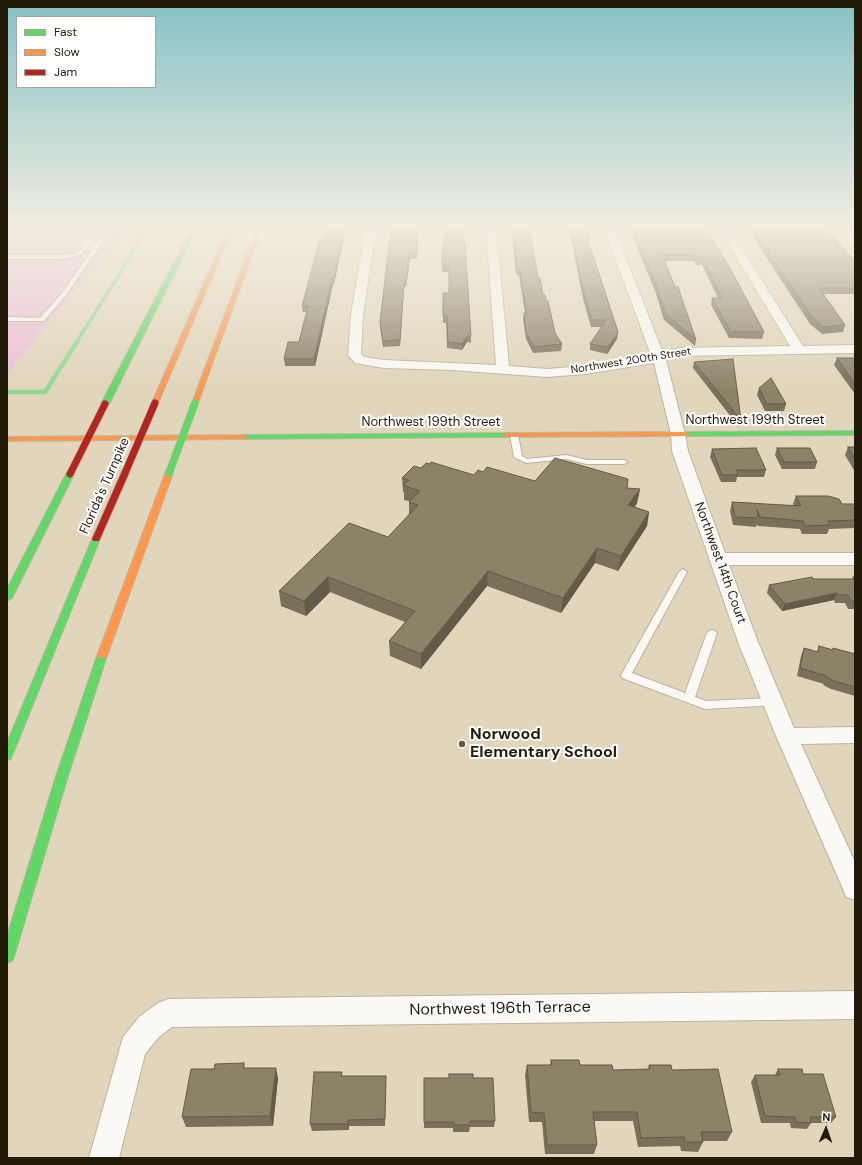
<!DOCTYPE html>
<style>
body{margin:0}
#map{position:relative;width:862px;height:1165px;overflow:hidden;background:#e1d6bb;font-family:"DM Sans",sans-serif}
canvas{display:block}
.frame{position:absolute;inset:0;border:8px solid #221b08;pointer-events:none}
.legend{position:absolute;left:16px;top:16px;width:140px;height:72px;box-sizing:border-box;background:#fff;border:1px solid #a7a49c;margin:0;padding:5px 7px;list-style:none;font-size:12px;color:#221b08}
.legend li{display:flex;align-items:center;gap:8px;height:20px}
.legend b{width:20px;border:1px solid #a7a49c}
.north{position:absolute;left:806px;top:1109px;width:40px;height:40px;-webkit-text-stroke:3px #fff;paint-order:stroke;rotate:2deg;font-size:11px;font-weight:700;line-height:16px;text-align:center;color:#221b08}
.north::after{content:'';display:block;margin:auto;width:14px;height:18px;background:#221b08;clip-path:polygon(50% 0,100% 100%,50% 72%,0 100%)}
</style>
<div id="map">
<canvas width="862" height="1165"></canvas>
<div class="frame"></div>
<ul class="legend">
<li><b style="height:5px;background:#63d668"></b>Fast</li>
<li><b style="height:5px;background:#ff974d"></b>Slow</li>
<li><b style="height:5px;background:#b3261e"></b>Jam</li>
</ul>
<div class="north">N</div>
</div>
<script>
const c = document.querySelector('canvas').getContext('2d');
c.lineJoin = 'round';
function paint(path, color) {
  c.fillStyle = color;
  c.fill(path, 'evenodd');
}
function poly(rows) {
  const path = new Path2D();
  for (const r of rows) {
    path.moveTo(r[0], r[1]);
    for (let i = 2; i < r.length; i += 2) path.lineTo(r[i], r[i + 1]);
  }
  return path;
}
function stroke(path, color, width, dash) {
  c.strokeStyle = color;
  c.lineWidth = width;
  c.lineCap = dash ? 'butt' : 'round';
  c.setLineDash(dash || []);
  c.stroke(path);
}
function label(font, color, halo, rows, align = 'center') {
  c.font = font + ' "DM Sans",sans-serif';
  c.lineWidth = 4;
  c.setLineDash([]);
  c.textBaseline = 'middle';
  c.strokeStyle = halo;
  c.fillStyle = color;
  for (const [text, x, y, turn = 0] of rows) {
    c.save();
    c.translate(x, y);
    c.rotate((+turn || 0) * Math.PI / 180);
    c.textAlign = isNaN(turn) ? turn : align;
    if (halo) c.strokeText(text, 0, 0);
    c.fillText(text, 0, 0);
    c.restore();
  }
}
const green = poly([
 [7,228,126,228,9,372,7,372]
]);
const streamFar1 = poly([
 [76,343,130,257,145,228]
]);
const stream = poly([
 [7,392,45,392,77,342]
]);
const lane = poly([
 [98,228,103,228,84,252,78,256,60,259,7,259,7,255,60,255,75,254,80,250,98,228],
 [107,228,112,228,67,294,44,321,7,321,7,317,40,318,63,292,107,228],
 [511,433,517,433,518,435,522,456,527,459,566,455,587,460,624,460,628,462,624,464,587,464,566,459,526,463,514,457,510,435,511,433],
 [683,569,687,572,632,673,685,693,707,633,709,631,712,630,715,631,717,633,695,697,706,701,773,698,777,699,778,702,777,705,705,709,622,678,621,675,679,572,683,569]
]);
const street = poly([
 [366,228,376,228,363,315,361,354,364,357,384,360,496,365,486,228,496,228,509,366,547,369,585,366,651,355,604,228,614,228,663,353,679,348,790,346,719,228,729,228,803,346,855,345,855,353,680,356,666,360,685,434,688,451,725,553,855,553,855,565,729,565,758,642,794,728,855,727,855,743,801,744,855,862,855,900,846,897,843,889,776,736,738,642,672,451,671,434,654,363,585,374,547,377,452,370,384,368,355,363,348,355,351,315,366,228],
 [837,228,848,228,855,237,855,246,851,245,837,228],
 [855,991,855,1019,172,1027,159,1037,145,1054,119,1158,89,1158,123,1037,139,1017,158,1003,168,999,855,991]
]);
const fast = poly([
 [192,228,197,228,109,404,107,405,103,405,101,404,192,228],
 [855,431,855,435,685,436,681,434,685,432,855,431],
 [506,433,510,435,509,437,243,439,239,437,243,435,506,433],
 [67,472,70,472,74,474,12,598,7,601,7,589,67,472],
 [96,536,100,539,12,756,11,759,7,760,7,743,92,539,96,536],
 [102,652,105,654,107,656,68,776,14,957,12,961,7,963,7,936,56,776,97,656,99,654,102,652]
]);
const slow = poly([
 [228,228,233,228,158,403,155,405,153,404,152,403,228,228],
 [257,228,262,228,198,403,195,405,193,404,192,403,257,228],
 [685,432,689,434,688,436,506,437,502,435,506,433,685,432],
 [243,435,247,437,246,439,7,441,7,437,243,435],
 [166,471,172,471,173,473,107,656,105,658,99,658,97,656,166,471]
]);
const jam = poly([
 [122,471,128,471,129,473,100,539,99,541,93,541,92,539,122,471]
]);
const fastBridge = poly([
 [169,473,195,403]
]);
const jamBridge = poly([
 [125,473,155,403],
 [70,474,105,404]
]);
const wall = poly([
 [328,228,346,228,334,284,333,284,315,366,285,366,284,359,299,342,307,312,303,312,302,306,326,238],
 [418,228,417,259,410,259,406,287,404,287,400,346,383,347,380,328,380,322],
 [511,228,529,228,538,278,543,295,546,301,555,333,562,344,561,351,533,353,526,339,523,319,524,313,525,313,519,276,516,274],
 [567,228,587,228,589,237,589,242,618,332,617,339,607,354,590,350,590,344,602,327,591,327,583,299,574,254,574,250],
 [629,228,706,228,764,332,762,339,729,338,711,305,712,298,718,298,702,265,696,265,694,261,665,261,696,340,695,346,664,320,655,291],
 [747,228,826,228,855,262,855,294,823,294,845,325,843,332,822,334,810,324],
 [442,244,464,244,471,336,471,343,467,342,462,350,447,348,446,323,443,323,443,293,449,293,449,272,442,272],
 [837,358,855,358,855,394,834,365],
 [694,362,741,420,739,427,693,368],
 [759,388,786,404,784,411,765,411,757,395],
 [848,447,855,447,855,472,845,455],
 [777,448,817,462,815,469,782,469,775,455],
 [712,449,766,470,764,477,737,477,736,482,721,482,710,457],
 [421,468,474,475,483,472,535,481,640,489,637,503,635,507,649,512,647,526,618,571,595,563,561,613,487,586,421,669,390,656,389,641,405,622,330,592,306,616,281,606,279,591,388,537,409,515,409,501,404,500,404,492,403,492,402,478],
 [796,496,842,504,855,504,855,528,829,529,827,534,802,534,800,529,758,526,757,524,756,527,733,525,730,511,732,502,794,506,793,504],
 [855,576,855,609,848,609,845,603,835,603,834,600,782,611,767,593,769,585,814,579,852,579,853,577],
 [819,646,832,650,833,648,855,654,855,696,831,689,823,685,824,684,797,676,801,656,804,648,817,652],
 [551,1060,613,1070,648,1069,649,1065,672,1070,732,1132,727,1141,703,1141,703,1142,698,1152,681,1151,680,1146,638,1147,633,1121,594,1121,597,1145,594,1154,545,1154,542,1122,529,1122,525,1075,527,1065,550,1065],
 [246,1068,278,1078,273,1126,186,1127,182,1117],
 [778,1069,803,1074,836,1117,831,1123,811,1123,807,1129,791,1128,790,1123,761,1123,751,1082,755,1075,775,1075],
 [342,1072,342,1076,386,1082,385,1126,349,1126,349,1130,312,1131,310,1124],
 [449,1074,473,1078,495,1121,494,1127,470,1127,469,1132,453,1132,453,1128,424,1128,424,1078,449,1078]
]);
const shadedWall = poly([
 [344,228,346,228,334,284,334,278],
 [409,253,410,259,406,287,406,281],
 [332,278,333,284,315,366,314,359],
 [404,281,404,287,400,346,400,340],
 [618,332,617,339,607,354,608,347],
 [467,336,467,342,462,350,462,344],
 [640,489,637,503,626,520,628,505],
 [649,512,647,526,618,571,621,556],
 [597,548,595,563,561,613,563,598],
 [488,571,487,586,421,669,421,654],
 [328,577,330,592,306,616,304,601],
 [837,593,834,600,782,611,785,604],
 [276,1068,278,1078,273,1126,270,1116],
 [348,1120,349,1126,349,1130,348,1124]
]);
const building = poly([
 [328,228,344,228,334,278,332,278,314,359,284,359,288,342,299,342,308,306,302,306,320,239,326,238,328,228],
 [391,228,417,228,417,253,409,253,406,281,404,281,400,340,383,341,380,322,391,228],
 [445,228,464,228,464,244,465,244,471,336,467,336,462,344,448,342,447,316,443,316,443,293,449,293,449,266,442,266,442,244,444,244,445,228],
 [512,228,529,228,538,278,540,278,543,295,545,295,546,301,548,301,555,333,562,344,534,347,526,333,524,313,526,313,526,310,520,270,517,268,512,228],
 [569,228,587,228,589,237,587,237,618,332,608,347,590,344,606,320,592,320,584,293,574,248,576,248,569,228],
 [632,228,706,228,731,270,764,332,731,332,712,298,722,298,703,259,697,259,695,255,662,255,675,287,678,287,696,340,665,313,656,285,632,228],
 [752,228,826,228,855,262,855,288,819,288,845,325,824,327,812,317,752,228],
 [837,358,855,358,855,384,837,358],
 [733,359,741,420,694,362,733,359],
 [771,378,786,404,767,404,759,388,771,378],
 [848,447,855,447,855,459,848,447],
 [756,448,766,470,736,470,738,475,722,475,712,449,756,448],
 [777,448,810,448,817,462,784,462,777,448],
 [555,458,628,479,627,488,640,489,628,505,649,512,621,556,597,548,563,598,488,571,421,654,389,641,415,611,328,577,304,601,279,591,349,523,388,537,418,505,409,502,420,491,403,485,409,480,402,478,414,466,421,468,426,463,430,464,431,462,474,475,478,470,483,472,487,467,535,481,555,458],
 [796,496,828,496,839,499,842,504,855,504,855,520,828,521,830,525,805,526,803,521,760,517,757,509,758,518,735,517,732,502,801,506,796,496],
 [855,576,855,601,851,601,848,595,838,595,837,593,785,604,769,585,812,577,814,579,854,579,853,577,855,576],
 [819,646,833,650,833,648,855,654,855,687,834,681,826,677,827,676,800,668,804,648,818,652,819,646],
 [551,1060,579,1060,580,1065,612,1065,613,1070,650,1069,649,1065,671,1065,672,1070,718,1069,732,1132,701,1132,703,1142,685,1142,684,1137,641,1138,637,1112,593,1112,597,1145,547,1145,544,1113,531,1112,527,1065,552,1065,551,1060],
 [244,1063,244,1068,276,1068,270,1116,182,1117,191,1069,214,1069,215,1064,244,1063],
 [778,1069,802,1069,803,1074,823,1074,836,1117,810,1117,811,1123,796,1122,795,1117,765,1116,755,1075,780,1075,778,1069],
 [314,1072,342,1072,341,1076,386,1076,385,1119,348,1120,348,1124,310,1124,314,1072],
 [449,1074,473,1074,473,1078,493,1078,495,1121,470,1121,470,1125,454,1125,453,1122,424,1122,424,1078,449,1078,449,1074]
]);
const markers = [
 [462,744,4,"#655c47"]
];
const farStreetnames = [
 ["Northwest 200th Street",631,361,-9]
];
const streetNames = [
 ["Northwest 199th Street",755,421],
 ["Northwest 199th Street",431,423],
 ["Florida's Turnpike",105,486,-66],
 ["Northwest 14th Court",720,563,70]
];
const nearPoinames = [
 ["Norwood",470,735],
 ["Elementary School",470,753]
];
const nearStreetnames = [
 ["Northwest 196th Terrace",500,1009,-1]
];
paint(green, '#ebbfd8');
stroke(streamFar1, '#91d794', 3.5);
stroke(stream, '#91d794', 4.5);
stroke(lane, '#bcb39e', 2);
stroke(street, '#bcb39e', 2);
stroke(fast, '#bcb6a8', 2);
stroke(slow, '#bcb6a8', 2);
stroke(jam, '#bcb6a8', 2);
paint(lane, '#faf9f5');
paint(street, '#faf9f5');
paint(fast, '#63d668');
paint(slow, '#ff974d');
paint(jam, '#b3261e');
stroke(fastBridge, '#bcb6a8', 8, []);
stroke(jamBridge, '#bcb6a8', 8, []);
stroke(fastBridge, '#63d668', 7);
stroke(jamBridge, '#b3261e', 7);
paint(wall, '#787059');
paint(shadedWall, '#625b48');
paint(building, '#8c8267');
stroke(building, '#625b48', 1);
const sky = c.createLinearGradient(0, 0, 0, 391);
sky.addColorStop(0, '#85c2c6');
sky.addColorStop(0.58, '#f2ede0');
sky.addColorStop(1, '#f2ede000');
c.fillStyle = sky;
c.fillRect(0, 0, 862, 391);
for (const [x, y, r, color] of markers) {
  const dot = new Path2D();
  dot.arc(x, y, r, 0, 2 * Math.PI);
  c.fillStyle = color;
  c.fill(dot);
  stroke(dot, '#fff', 1.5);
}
label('11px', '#221b08', '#fff', farStreetnames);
label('13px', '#221b08', '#fff', streetNames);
label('bold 16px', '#221b08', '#fff', nearPoinames, 'left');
label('16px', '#221b08', '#fff', nearStreetnames);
</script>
